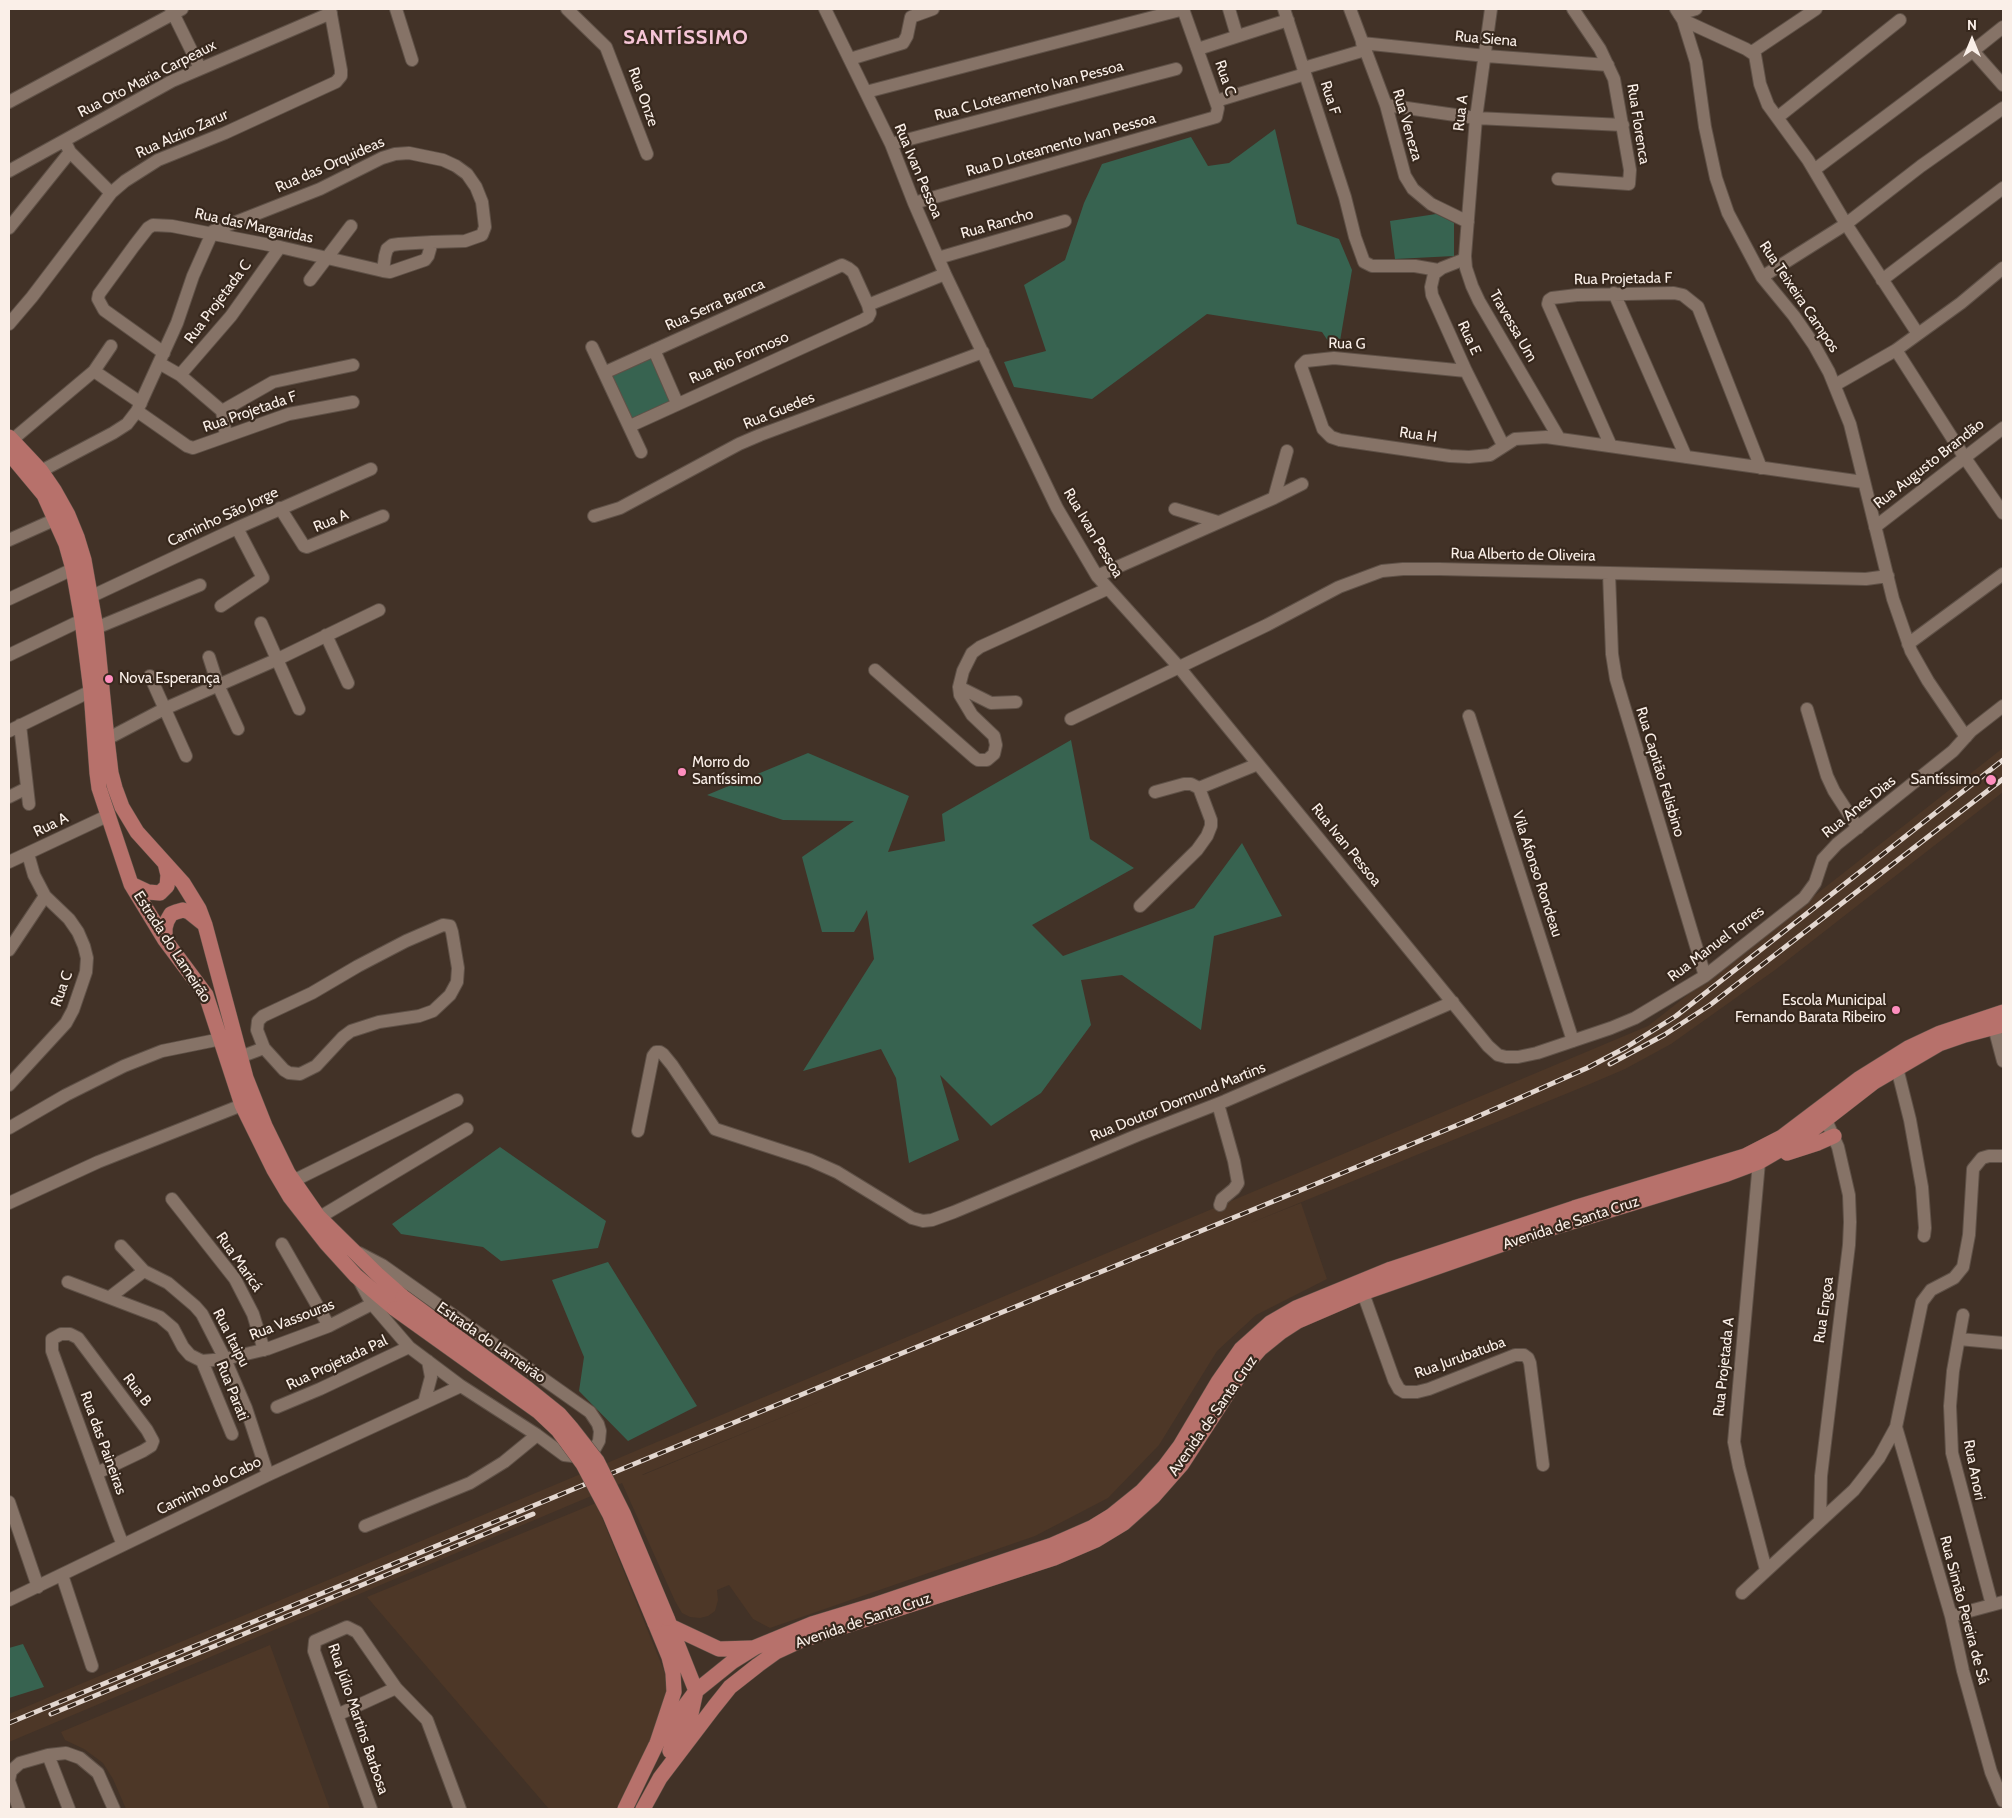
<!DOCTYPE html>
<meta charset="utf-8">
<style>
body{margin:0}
#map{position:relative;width:2012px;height:1818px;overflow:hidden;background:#423227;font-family:Cabin,sans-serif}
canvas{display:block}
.frame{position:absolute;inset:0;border:10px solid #faefe8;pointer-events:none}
.north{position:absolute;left:1947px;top:15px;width:50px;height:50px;-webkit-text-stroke:4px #37281d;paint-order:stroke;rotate:0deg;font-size:14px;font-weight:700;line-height:20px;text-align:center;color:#faefe8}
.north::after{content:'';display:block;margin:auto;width:18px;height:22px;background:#faefe8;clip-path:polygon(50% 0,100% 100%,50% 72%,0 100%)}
</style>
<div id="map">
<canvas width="2012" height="1818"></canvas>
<div class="frame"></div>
<div class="north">N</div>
</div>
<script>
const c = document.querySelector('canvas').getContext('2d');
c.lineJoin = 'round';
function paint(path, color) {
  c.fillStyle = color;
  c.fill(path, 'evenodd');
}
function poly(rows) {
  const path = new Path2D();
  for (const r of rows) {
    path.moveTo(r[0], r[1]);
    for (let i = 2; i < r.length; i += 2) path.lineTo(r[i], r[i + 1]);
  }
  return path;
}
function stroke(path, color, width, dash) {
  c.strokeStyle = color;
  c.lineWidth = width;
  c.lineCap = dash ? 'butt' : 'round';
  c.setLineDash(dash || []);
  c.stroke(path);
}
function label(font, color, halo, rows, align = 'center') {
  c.font = font + ' Cabin,sans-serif';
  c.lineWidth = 4.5;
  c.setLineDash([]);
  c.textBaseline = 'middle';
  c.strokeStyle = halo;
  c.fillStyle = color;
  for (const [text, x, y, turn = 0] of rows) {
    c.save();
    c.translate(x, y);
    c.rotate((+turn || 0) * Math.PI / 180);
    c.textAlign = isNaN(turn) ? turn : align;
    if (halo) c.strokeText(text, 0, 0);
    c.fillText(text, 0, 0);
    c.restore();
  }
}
const built = poly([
 [2003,748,2003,792,1775,970,1671,1044,1625,1069,1590,1084,1248,1224,1301,1203,1327,1279,1256,1315,1217,1351,1159,1445,1108,1498,1035,1536,770,1628,753,1619,729,1585,717,1590,718,1600,715,1611,708,1616,700,1618,690,1617,682,1613,675,1601,622,1483,9,1742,9,1714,1648,1026],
 [829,1398,643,1475,642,1475,646,1473],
 [596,1503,671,1688,663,1718,616,1809,549,1809,367,1597],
 [270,1645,330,1809,126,1809,113,1779,103,1763,84,1749,65,1740,61,1732]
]);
const green = poly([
 [1275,129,1297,224,1339,239,1352,270,1340,341,1330,344,1322,332,1207,314,1092,399,1014,387,1004,362,1046,351,1024,285,1065,260,1084,203,1102,164,1191,137,1208,166,1229,163],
 [1436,214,1454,223,1454,256,1395,259,1390,221],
 [654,350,677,403,630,426,606,372],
 [1071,740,1090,839,1134,868,1032,925,1063,956,1194,908,1242,843,1282,916,1214,936,1201,1030,1122,975,1081,980,1091,1025,1041,1093,991,1126,940,1075,959,1140,909,1163,896,1078,881,1049,803,1071,874,959,867,910,854,932,822,932,802,857,854,821,783,820,707,795,808,753,909,796,888,852,945,841,942,814],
 [500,1147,606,1221,598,1248,501,1261,483,1247,401,1234,392,1224],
 [608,1262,697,1406,628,1441,579,1391,584,1357,552,1280],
 [23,1644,44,1687,9,1698,9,1648]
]);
const minor = poly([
 [171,9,200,68],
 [396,9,412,60],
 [567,9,606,47,647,154],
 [825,9,891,144,914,203,945,274,1057,508,1097,576,1178,666,1488,1046,1498,1055,1506,1057,1518,1057,1537,1053,1611,1028,1635,1018,1705,976,1804,898,1815,883,1823,859,1837,844,1953,751,1971,731,2003,706],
 [1229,9,1237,36],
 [1284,9,1345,197,1355,237,1364,262,1372,266,1415,266,1438,270],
 [1350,9,1386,105,1405,176,1413,189,1431,204,1468,222],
 [1491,9,1476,118,1465,256,1466,268,1472,286,1479,301,1559,438],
 [1676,9,1683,20,1696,62,1705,127,1716,178,1728,213,1762,277,1794,316,1814,345,1829,372,1850,424,1893,599,1911,651,1928,681,1966,737],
 [1679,14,1696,9],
 [1683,20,1746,49,1755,55,1760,84,1768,105,1808,160,1846,224,1918,334],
 [1362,43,1486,56,1608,65],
 [1198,49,1288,20],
 [1973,51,2003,27],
 [1752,52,1816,9],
 [850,59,903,43,907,36,911,17,933,9],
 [1304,68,1365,50],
 [866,92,1184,9],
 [1216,101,1305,74],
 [9,102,182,9],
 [1386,105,1476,118,1623,125],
 [1778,117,1900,20],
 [66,144,70,152,111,193],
 [891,144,1176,69],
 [1814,170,1973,51,2003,85],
 [9,171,172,81,331,13],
 [1558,179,1629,184,1630,170,1614,79,1600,49,1573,9],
 [914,203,1216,117,1218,108,1183,9],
 [9,228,70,152],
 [938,258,1065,221],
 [1465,259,1442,268,1434,274,1431,287,1432,295,1466,371,1503,445],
 [1762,277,1846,224,1921,166,2003,108],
 [310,280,351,226],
 [1882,280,2003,188],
 [1614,293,1686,457],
 [868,305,945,274],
 [9,324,32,297,111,193,125,181,158,160,225,133,336,82,341,76,341,70,330,9],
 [592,347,641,452],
 [654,350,677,403],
 [1896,350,1965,458,2003,513],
 [164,353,104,310,98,299,99,294,134,246,148,228,153,225,172,226,280,247,383,271],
 [159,363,180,375,222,411,226,436],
 [94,371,141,403],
 [1466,371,1334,358,1306,361,1301,366,1323,429,1331,437,1340,440,1450,456,1469,457,1490,455,1515,439,1546,437,1863,482],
 [606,372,842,265,848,268,853,272,868,305,870,313,868,317,863,320,630,426],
 [180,375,231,316,280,247],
 [1835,385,1896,350,1961,303,2003,268],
 [137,411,187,446,193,448,289,414,353,402],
 [222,411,273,382,353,365],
 [12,440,94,371,111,346],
 [1611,446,1548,304,1549,300,1552,298,1577,295,1674,293,1683,295,1698,307,1761,468],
 [41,471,113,433,127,424,137,411,177,323,193,276,213,231,320,189,382,158,395,154,409,153,443,160,456,166,467,174,476,187,482,202,485,227,482,235,465,241,432,242,399,244,392,245,387,249,385,256,383,271,390,272,425,260,428,256,432,242],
 [1274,498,1287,451],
 [280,508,304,546,307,547,383,516],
 [1175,509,1218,522],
 [594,516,620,508,739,444,760,435,983,352],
 [1875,527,2003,428],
 [9,540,56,519],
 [1609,573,1612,654,1616,679,1705,976],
 [1097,576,1274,498,1302,484],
 [90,597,237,528,371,469],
 [9,599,73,569],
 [221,606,263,578,237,528],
 [261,623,299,709],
 [96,628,200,585],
 [326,635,348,683],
 [1908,644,2003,574],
 [9,655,82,620],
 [209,657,218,685,238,729],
 [875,670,975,758,978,760,987,760,994,754,996,745,994,736,972,715,960,695,959,687,963,671,972,653,980,647,1107,589],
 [150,676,186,756],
 [959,687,991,703,1016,702],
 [1807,709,1827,776,1834,791,1858,828],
 [1469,716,1573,1041],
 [1071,719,1267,625,1339,587,1382,571,1403,569,1439,569,1866,579,1888,576],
 [20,725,29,804],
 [9,731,91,691],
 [107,739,164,709,278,659,379,610],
 [1199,788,1258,764],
 [9,797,27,788],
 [9,862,107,816],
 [1140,906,1197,850,1207,836,1211,826,1211,820,1199,788,1191,784,1184,784,1155,792],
 [443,925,450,926,452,932,458,968,457,982,450,995,433,1011,419,1016,379,1022,351,1031,343,1037,316,1066,300,1074,289,1073,284,1070,264,1048,257,1030,258,1021,263,1016,312,993,358,966,406,941,443,925],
 [9,950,45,896,34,875,28,854],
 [1994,1027,2003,1061],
 [240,1057,264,1048],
 [1897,1068,1910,1120,1922,1187,1925,1228,1924,1236],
 [9,1085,66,1023,73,1010,86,972,87,958,84,946,78,932,69,919,45,896],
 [1218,1104,1234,1161,1238,1183,1234,1189,1222,1199,1220,1205],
 [1817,1115,1826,1120,1838,1147,1849,1195,1850,1222,1849,1245,1821,1476,1820,1521],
 [9,1128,66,1095,124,1066,162,1051,221,1039],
 [638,1131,653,1056,656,1052,660,1052,663,1054,672,1065,715,1129,810,1160,837,1172,912,1218,923,1221,932,1220,954,1212,1138,1135,1225,1101,1453,1002],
 [1759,1162,1734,1442,1739,1467,1766,1570],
 [293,1181,457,1100],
 [172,1199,235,1279,253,1314,264,1350],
 [9,1203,98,1162,242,1105],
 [320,1217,467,1129],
 [282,1244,329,1326],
 [121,1246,144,1271,168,1283,195,1306,202,1314,225,1359,246,1408,268,1475],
 [359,1280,372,1304,409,1347,461,1386,537,1435,564,1455,581,1457,593,1452,599,1441,600,1431,598,1424,590,1412,382,1265,359,1253],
 [68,1282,160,1317,173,1328,183,1347,190,1355,202,1361,225,1359,267,1349,329,1326,372,1304],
 [1363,1293,1394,1380,1399,1389,1404,1392,1417,1392,1429,1389,1515,1355,1524,1355,1528,1358,1530,1363,1543,1465],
 [110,1297,144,1271],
 [1963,1315,1953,1371,1950,1406,1952,1453,1992,1605],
 [1959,1339,2003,1343],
 [202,1361,232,1434],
 [424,1403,431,1377,428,1361],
 [277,1407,320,1389,409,1347],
 [1896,1427,1951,1616,1963,1671,1991,1772,2003,1801],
 [97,1473,143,1451,151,1446,153,1441,147,1430,78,1338,70,1334,61,1334,52,1339,52,1351,117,1530,123,1545],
 [9,1502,38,1587],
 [365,1526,470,1483,504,1462,537,1435],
 [62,1575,92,1666],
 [1742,1593,1854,1490,1879,1458,1896,1427,1922,1302,1931,1290,1954,1278,1963,1267,1969,1235,1973,1169,1982,1158,1989,1156,2003,1156],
 [9,1600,268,1475,461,1386],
 [1951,1616,2003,1602],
 [337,1715,396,1688],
 [48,1755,69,1809],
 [9,1780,11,1771,20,1763,48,1755,66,1753,80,1758,98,1773,114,1809],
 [9,1781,19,1809],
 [371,1809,314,1651,315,1641,347,1627,357,1632,396,1688,427,1720,460,1809]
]);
const major = poly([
 [9,437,41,471,54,490,68,515,77,537,84,560,96,628,107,739,111,773,115,788,122,807,137,832,183,883,199,909,205,925,246,1078,265,1126,288,1173,318,1216,377,1274,403,1297],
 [9,453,44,495,66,544,73,569,82,620,91,691,97,773,99,788,131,884,165,940,206,995,242,1105,274,1170,290,1197,326,1243,356,1276,395,1309],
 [131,884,148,892,160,893,167,886,168,875,165,863],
 [165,940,165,928,167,921,171,914,176,912,183,910,189,912,204,924],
 [1787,1153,1818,1143,1834,1136],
 [667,1618,696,1691,691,1714,670,1751],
 [670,1626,719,1649,752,1648],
 [657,1743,696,1691,732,1662,756,1647,812,1624,871,1606,1052,1545,1093,1527,1111,1516,1142,1491,1165,1466,1180,1446,1218,1382,1241,1349,1270,1323,1296,1308,1391,1269,1574,1208,1745,1156,1782,1137,1860,1078,1908,1048,1940,1033,2003,1012],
 [625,1809,657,1743,674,1692,673,1673,669,1657,655,1623],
 [643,1809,660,1778,714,1707,730,1687,758,1665,776,1652,802,1640,1054,1558,1096,1540,1124,1523,1153,1497,1182,1464,1246,1365,1260,1349,1281,1332,1298,1321,1363,1293,1529,1235,1727,1174,1759,1162,1807,1134,1874,1082,1939,1044,1965,1035,2003,1025]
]);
const rail = poly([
 [1610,1064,1664,1035,1710,1005,2003,779],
 [51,1714,533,1514],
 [9,1723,873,1365,1323,1181,1472,1119,1587,1068,1625,1048,1676,1016,2003,760]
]);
const majorBridge = poly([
 [403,1297,528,1389,559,1414,572,1429,597,1461,623,1513,667,1618],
 [395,1309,539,1412,558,1430,583,1464,610,1515,655,1623]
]);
const markers = [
 [109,679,5,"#fe8ebe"],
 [682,772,5,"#fe8ebe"],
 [1991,780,6,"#fe8ebe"],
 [1896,1010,5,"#fe8ebe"]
];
const streetNames = [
 ["Rua Siena",1486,39,5],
 ["Rua C",1225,78,71],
 ["Rua Oto Maria Carpeaux",147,79,-27],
 ["Rua C Loteamento Ivan Pessoa",1029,91,-15],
 ["Rua Onze",643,97,70],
 ["Rua F",1330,98,72],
 ["Rua A",1461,113,-83],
 ["Rua Florenca",1638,124,81],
 ["Rua Veneza",1407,125,74],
 ["Rua Alziro Zarur",182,134,-24],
 ["Rua D Loteamento Ivan Pessoa",1061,145,-16],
 ["Rua das Orquideas",330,165,-24],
 ["Rua Ivan Pessoa",918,171,67],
 ["Rua Rancho",997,224,-16],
 ["Rua das Margaridas",254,226,12],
 ["Rua Projetada F",1623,279,-1],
 ["Rua Teixeira Campos",1799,297,56],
 ["Rua Projetada C",218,302,-53],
 ["Rua Serra Branca",715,305,-24],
 ["Travessa Um",1513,326,60],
 ["Rua E",1469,338,65],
 ["Rua G",1347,344,1],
 ["Rua Rio Formoso",739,358,-24],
 ["Rua Guedes",779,411,-22],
 ["Rua Projetada F",250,412,-19],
 ["Rua H",1418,435,8],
 ["Rua Augusto Brandão",1929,464,-38],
 ["Caminho São Jorge",223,517,-25],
 ["Rua A",331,521,-23],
 ["Rua Ivan Pessoa",1093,533,59],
 ["Rua Alberto de Oliveira",1523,555,1],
 ["Rua Capitão Felisbino",1660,772,73],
 ["Rua Anes Dias",1859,807,-39],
 ["Rua A",51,825,-26],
 ["Rua Ivan Pessoa",1346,845,51],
 ["Vila Afonso Rondeau",1537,874,72],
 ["Rua Manuel Torres",1716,944,-37],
 ["Estrada do Lameirão",172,947,57],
 ["Rua C",62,989,-70],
 ["Rua Doutor Dormund Martins",1178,1102,-22],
 ["Avenida de Santa Cruz",1571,1223,-18],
 ["Rua Maricá",239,1262,55],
 ["Rua Engoa",1824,1310,-82],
 ["Rua Vassouras",292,1320,-21],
 ["Rua Itaipu",231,1338,63],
 ["Estrada do Lameirão",491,1343,35],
 ["Rua Jurubatuba",1460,1358,-20],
 ["Rua Projetada Pal",337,1363,-25],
 ["Rua Projetada A",1724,1367,-84],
 ["Rua B",137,1390,53],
 ["Rua Parati",232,1391,68],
 ["Avenida de Santa Cruz",1213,1416,-55],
 ["Rua das Paineiras",103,1443,70],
 ["Rua Anori",1974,1470,79],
 ["Caminho do Cabo",209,1486,-26],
 ["Rua Simão Pereira de Sá",1964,1610,75],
 ["Avenida de Santa Cruz",863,1621,-19],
 ["Rua Júlio Martins Barbosa",358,1719,71]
];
const poiNames = [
 ["Nova Esperança",119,679],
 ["Morro do",692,763],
 ["Santíssimo",692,780],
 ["Santíssimo",1980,780,"right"],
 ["Escola Municipal",1886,1001,"right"],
 ["Fernando Barata Ribeiro",1886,1018,"right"]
];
const districtNames = [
 ["SANTÍSSIMO",686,38]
];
paint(built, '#4d3727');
paint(green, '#376350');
stroke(minor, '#5f5147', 14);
stroke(major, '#5f5147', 16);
stroke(minor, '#867367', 12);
stroke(major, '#b7716b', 15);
stroke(rail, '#e3d7d0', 5);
stroke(rail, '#37281d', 3, [9]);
stroke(majorBridge, '#5f5147', 16, []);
stroke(majorBridge, '#b7716b', 15);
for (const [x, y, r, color] of markers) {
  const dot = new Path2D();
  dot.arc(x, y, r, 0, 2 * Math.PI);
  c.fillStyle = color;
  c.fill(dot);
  stroke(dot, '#37281d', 2);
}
label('15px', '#faefe8', '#37281d', streetNames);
label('15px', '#faefe8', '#37281d', poiNames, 'left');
c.letterSpacing = '1px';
label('bold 20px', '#f6c5d7', '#37281d', districtNames);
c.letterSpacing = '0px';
</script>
